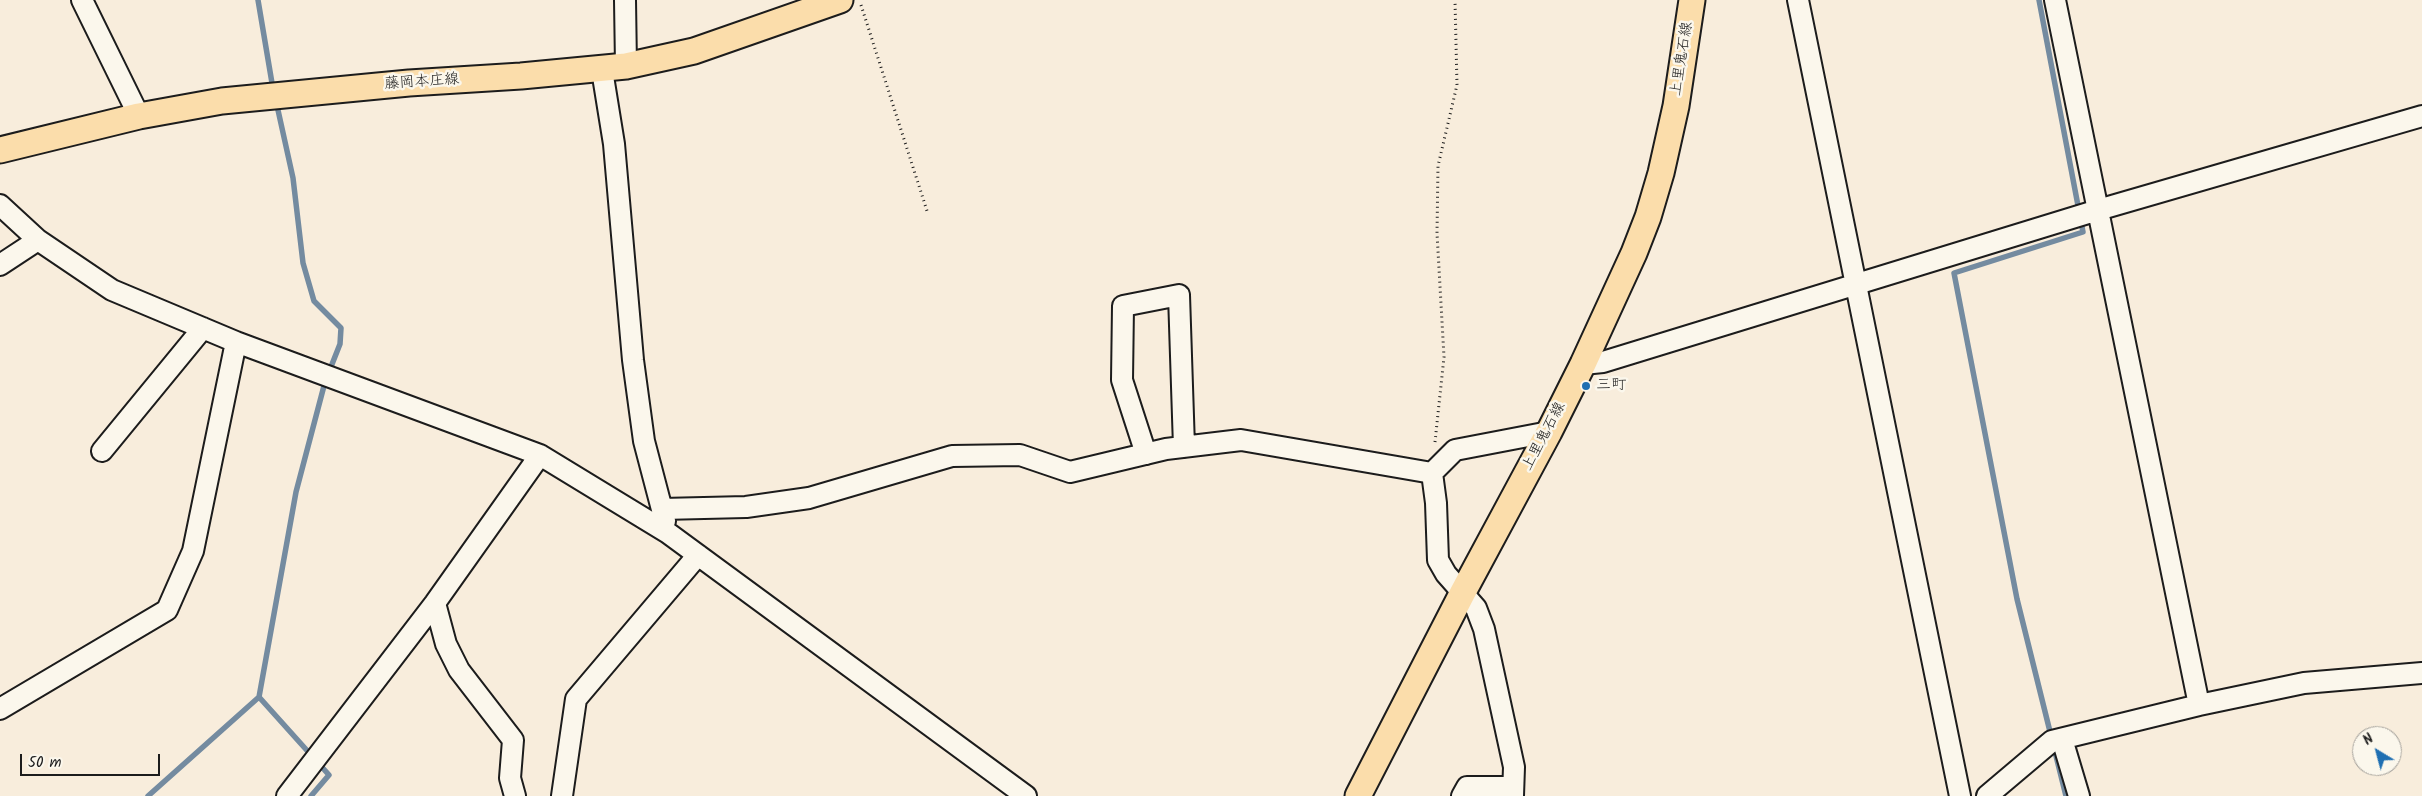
<!DOCTYPE html>
<meta charset="utf-8">
<style>
body{margin:0}
#map{position:relative;width:2422px;height:796px;overflow:hidden;background:#f8eddc;font-family:Kalam,sans-serif}
canvas{display:block}
.north{position:absolute;left:2352px;top:726px;width:50px;height:50px;box-sizing:border-box;background:#fbf7ec;border:1px solid #a29f99;border-radius:50%;rotate:323deg;font-size:14px;font-weight:700;line-height:20px;text-align:center;color:#1c1c1c}
.north::after{content:'';display:block;margin:auto;width:18px;height:22px;background:#1f6fb2;clip-path:polygon(50% 0,100% 100%,50% 72%,0 100%)}
.scale{position:absolute;left:20px;top:754px;width:140px;height:22px;box-sizing:border-box;border:2px solid #1c1c1c;border-top:0;padding-left:6px;font-size:15px;line-height:18px;white-space:nowrap;color:#1c1c1c;-webkit-text-stroke:4px #fbf7ec;paint-order:stroke}
</style>
<div id="map">
<canvas width="2422" height="796"></canvas>
<div class="north">N</div>
<div class="scale">50 m</div>
</div>
<script>
const c = document.querySelector('canvas').getContext('2d');
c.lineJoin = 'round';
function poly(rows) {
  const path = new Path2D();
  for (const r of rows) {
    path.moveTo(r[0], r[1]);
    for (let i = 2; i < r.length; i += 2) path.lineTo(r[i], r[i + 1]);
  }
  return path;
}
function stroke(path, color, width, dash) {
  c.strokeStyle = color;
  c.lineWidth = width;
  c.lineCap = dash ? 'butt' : 'round';
  c.setLineDash(dash || []);
  c.stroke(path);
}
function label(font, color, halo, rows, align = 'center') {
  c.font = font + ' Kalam,"Klee One",sans-serif';
  c.lineWidth = 5;
  c.setLineDash([]);
  c.textBaseline = 'middle';
  c.strokeStyle = halo;
  c.fillStyle = color;
  for (const [text, x, y, turn = 0] of rows) {
    c.save();
    c.translate(x, y);
    c.rotate((+turn || 0) * Math.PI / 180);
    c.textAlign = isNaN(turn) ? turn : align;
    if (halo) c.strokeText(text, 0, 0);
    c.fillText(text, 0, 0);
    c.restore();
  }
}
const stream = poly([
 [258,0,273,89],
 [2039,0,2083,232,1954,273,2017,599,2066,796],
 [259,697,329,775,311,796],
 [148,796,259,697,296,492,325,382,340,344,341,328,314,301,303,263,293,178,276,101]
]);
const path = poly([
 [861,5,928,214],
 [1435,442,1444,357,1437,233,1438,166,1457,85,1455,0]
]);
const minor = poly([
 [82,0,139,116],
 [625,0,626,66],
 [1798,0,1960,796],
 [2055,0,2199,705],
 [602,70,614,144,633,360,644,441,665,521],
 [0,205,38,240,112,290,236,342,540,455,668,533,1026,796],
 [0,265,38,240],
 [1583,364,1603,362,2098,210,2422,116],
 [102,451,203,328],
 [1146,454,1122,380,1123,306,1179,295,1184,447],
 [1432,473,1436,503,1438,560,1446,574,1476,608,1484,629,1514,767,1513,796],
 [662,509,746,507,809,498,952,456,1020,455,1070,472,1166,449,1241,440,1432,473,1455,450,1549,432],
 [435,603,446,644,459,670,513,740,510,778,515,796],
 [0,709,167,610,193,551,236,342],
 [2062,739,2079,796],
 [287,796,435,603,540,455],
 [562,796,576,699,698,555],
 [1462,796,1467,787,1513,787],
 [1987,796,2052,741,2199,705,2304,683,2422,673]
]);
const major = poly([
 [0,150,139,116,222,101,409,83,521,76,626,66,694,51,840,0],
 [1358,796,1463,592,1549,432,1583,364,1634,253,1648,217,1661,173,1676,106,1692,0]
]);
const markers = [
 [1586,386,5,"#1f6fb2"]
];
const streetNames = [
 ["上里鬼石線",1683,59,-81],
 ["藤岡本庄線",422,83,-4],
 ["上里鬼石線",1545,437,-62]
];
const poiNames = [
 ["三町",1596,386]
];
stroke(stream, '#748ba0', 5.5);
stroke(minor, '#1c1c1c', 24);
stroke(major, '#1c1c1c', 29);
stroke(path, '#1c1c1c', 3, [1, 4]);
stroke(minor, '#fbf7ec', 20);
stroke(major, '#fbddab', 25);
for (const [x, y, r, color] of markers) {
  const dot = new Path2D();
  dot.arc(x, y, r, 0, 2 * Math.PI);
  c.fillStyle = color;
  c.fill(dot);
  stroke(dot, '#fbf7ec', 2);
}
label('15px', '#1c1c1c', '#fbf7ec', streetNames);
label('15px', '#1c1c1c', '#fbf7ec', poiNames, 'left');
</script>
